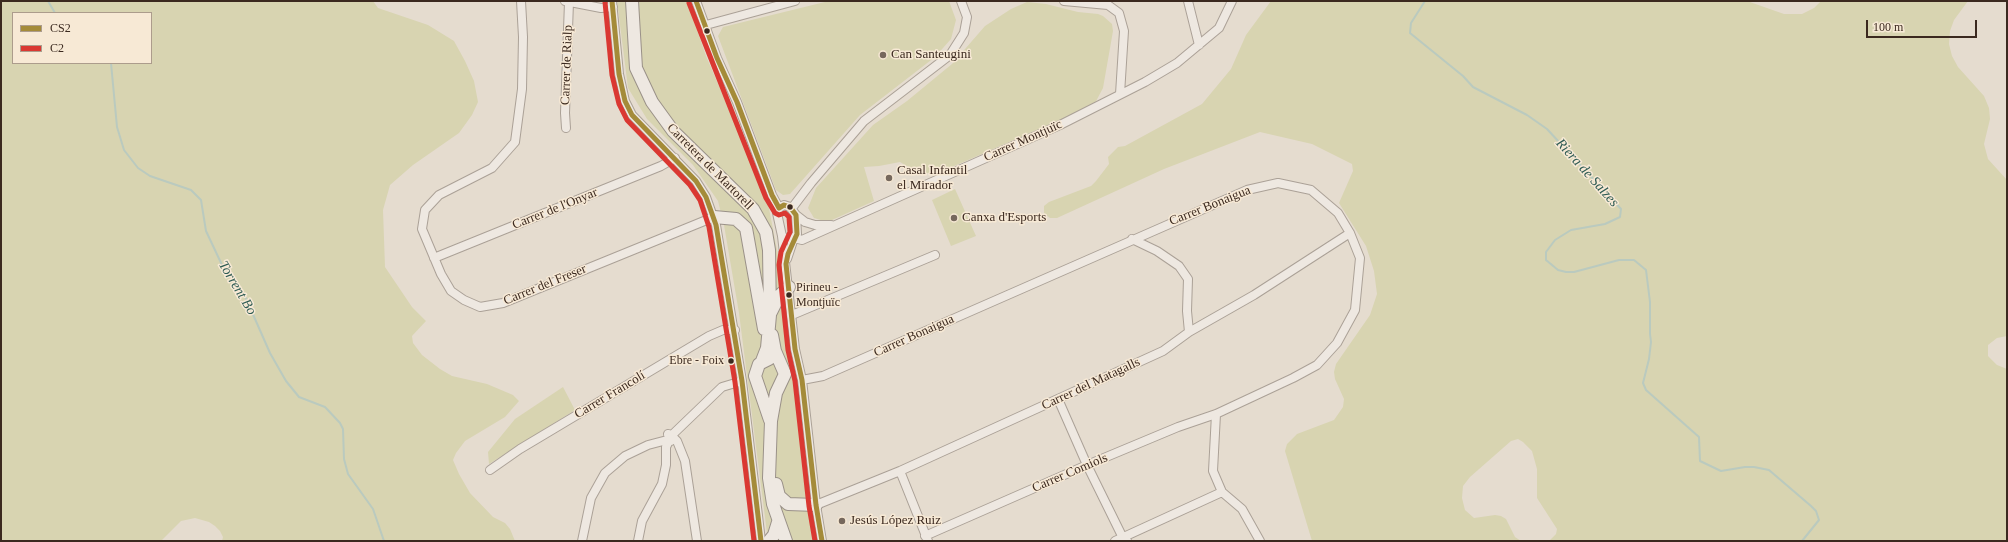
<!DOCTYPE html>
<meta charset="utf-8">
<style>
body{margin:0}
#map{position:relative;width:2008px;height:542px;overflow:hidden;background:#e5dccf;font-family:Georgia,serif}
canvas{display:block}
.frame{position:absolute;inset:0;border:2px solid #3b291f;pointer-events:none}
.legend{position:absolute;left:12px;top:12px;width:140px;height:52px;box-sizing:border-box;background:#f7e9d5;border:1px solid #ac9c8c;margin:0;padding:5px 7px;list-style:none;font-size:12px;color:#3b291f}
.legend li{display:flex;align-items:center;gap:8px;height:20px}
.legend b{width:20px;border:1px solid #ac9c8c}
.scale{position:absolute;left:1866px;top:20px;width:111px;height:18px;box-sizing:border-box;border:2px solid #3b291f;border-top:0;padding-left:5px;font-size:12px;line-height:14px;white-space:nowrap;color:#3b291f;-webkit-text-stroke:3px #f7e9d5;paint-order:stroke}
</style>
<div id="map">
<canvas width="2008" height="542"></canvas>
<div class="frame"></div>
<ul class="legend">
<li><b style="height:5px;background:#a48b39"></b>CS2</li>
<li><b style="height:5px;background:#da3832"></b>C2</li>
</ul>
<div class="scale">100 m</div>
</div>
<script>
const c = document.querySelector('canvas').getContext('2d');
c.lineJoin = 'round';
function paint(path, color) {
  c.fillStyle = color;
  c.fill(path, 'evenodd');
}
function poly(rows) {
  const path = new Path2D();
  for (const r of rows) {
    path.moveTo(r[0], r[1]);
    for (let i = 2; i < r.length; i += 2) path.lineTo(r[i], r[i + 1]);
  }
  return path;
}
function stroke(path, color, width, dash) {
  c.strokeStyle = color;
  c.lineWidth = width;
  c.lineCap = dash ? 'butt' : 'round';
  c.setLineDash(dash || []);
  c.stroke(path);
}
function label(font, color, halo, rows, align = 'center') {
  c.font = font + ' Georgia,serif';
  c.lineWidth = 3;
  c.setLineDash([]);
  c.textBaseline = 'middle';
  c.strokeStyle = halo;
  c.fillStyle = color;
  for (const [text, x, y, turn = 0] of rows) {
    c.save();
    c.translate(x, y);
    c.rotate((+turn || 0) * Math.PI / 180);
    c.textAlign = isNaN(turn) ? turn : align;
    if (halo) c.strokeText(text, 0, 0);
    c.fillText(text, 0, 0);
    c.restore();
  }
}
const green = poly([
 [1,1,373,1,378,8,428,25,454,41,465,61,474,81,478,102,472,115,459,133,413,165,390,185,383,210,385,267,412,307,426,321,412,336,413,343,422,355,440,369,452,376,487,384,513,395,519,401,505,417,465,441,456,453,453,460,459,474,470,493,493,517,505,523,510,529,515,541,222,541,223,537,220,531,215,526,209,522,195,518,181,521,161,541,1,541],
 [13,13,151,13,151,63,13,63],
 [617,1,687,1,706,56,767,198,781,271,791,345,803,476,815,541,768,541,739,313,724,225,718,201,693,165,647,119,628,88],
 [829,1,949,1,956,20,951,39,935,57,860,115,790,194,783,195,776,190,718,36,723,27],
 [1271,1,1747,1,1784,14,1802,14,1814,8,1821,1,1968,1,1954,20,1950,31,1949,44,1952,56,1958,67,1984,96,1989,108,1990,119,1984,144,1988,159,2007,180,2007,336,1997,338,1988,345,1988,356,1997,365,2007,369,2007,541,1549,541,1556,534,1557,529,1537,498,1537,469,1532,451,1523,442,1518,439,1511,441,1470,477,1463,486,1462,498,1465,510,1474,518,1495,515,1501,516,1506,519,1515,537,1521,541,1312,541,1285,451,1287,444,1297,434,1334,420,1343,407,1344,399,1335,379,1334,372,1336,364,1370,315,1377,294,1374,271,1366,246,1339,203,1353,171,1352,164,1312,144,1260,132,1164,169,1057,218,1050,218,1044,213,1044,206,1049,202,1091,186,1096,181,1109,164,1108,157,1118,147,1125,146,1202,104,1231,69,1246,35],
 [1027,2,1046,4,1078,12,1098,14,1103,16,1112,24,1113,31,1103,88,1094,105,936,174,917,172,900,162,879,166,864,167,874,201,832,220,824,221,814,218,808,208,816,188,873,125,907,101,952,64,985,26,1011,9],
 [955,189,976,236,951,246,932,200],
 [563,387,575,410,489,464,488,452,515,419]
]);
const stream = poly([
 [48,1,55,13],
 [1425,1,1411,23,1410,33,1463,76,1473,87,1527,115,1547,129,1621,209,1620,217,1605,224,1571,230,1555,240,1546,252,1546,260,1558,270,1566,272,1574,272,1619,260,1634,260,1646,270,1650,302,1650,334,1651,342,1649,359,1643,383,1646,390,1699,437,1700,461,1721,471,1745,467,1754,467,1769,470,1811,506,1816,511,1819,520,1802,541],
 [111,63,117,127,124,150,138,168,150,176,191,190,201,200,206,231,222,265,244,294,270,353,286,381,299,397,325,407,340,423,343,429,344,459,348,474,373,509,384,541]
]);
const street = poly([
 [521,1,523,37,522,89,515,142,492,168,439,195,425,210,422,229,441,274,451,291,464,300,480,307,503,303,714,217],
 [565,1,601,8,613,7],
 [612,1,619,74,625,101,632,115,696,181,706,197,716,225,742,381,761,541],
 [696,1,717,58,737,102,772,195,779,208,777,213,782,236,788,239,794,238,802,240,1060,125,1145,82,1177,63,1219,28,1232,1],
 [1064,1,1108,5,1119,13,1124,31,1120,94],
 [1188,1,1199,45],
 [706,25,795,1],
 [566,128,565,113,569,2],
 [779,208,784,205,790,207,796,215,797,234,794,238,787,259],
 [792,208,811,183,864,121,950,55,964,33,967,17,961,1],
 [796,215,805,222,815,225,831,225],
 [782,236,795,349,802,380,816,505,822,541],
 [1132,239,1157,251,1179,266,1188,279,1187,311,1189,332],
 [434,258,661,166,675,158],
 [792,315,935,255],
 [802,380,823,376,1247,190,1278,183,1311,190,1338,213,1350,233,1360,258,1355,310,1337,343,1317,365,1293,378,1216,414,1178,427,1087,465,925,536],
 [1058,399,1087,465,1123,538,1127,541],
 [1216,414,1213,471,1222,492,1242,509,1260,541],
 [668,434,672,435,722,387,742,381],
 [674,438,677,441,685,461,697,541],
 [490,470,520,449,709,336,723,330,735,330],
 [900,471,928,541],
 [816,505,900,471,1163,351,1189,332,1254,295,1350,233],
 [582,541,591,498,605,473,625,456,648,445,667,440,671,441,674,438,672,435],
 [638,541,642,521,662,484,666,465,666,447,669,441],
 [1115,541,1222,492]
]);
const secondary = poly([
 [632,1,636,68,652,102,673,131,753,209,766,232,769,250,770,315,767,348,762,361],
 [714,217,736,219,746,228,764,329],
 [771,312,779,296,789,287],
 [772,335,775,351,785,374,776,393,771,421,769,478,773,504,786,541],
 [769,359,759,364,755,376,770,420],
 [776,484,779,496,788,504,816,505],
 [769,541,774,535,778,522]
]);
const bus1 = poly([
 [612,1,619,74,625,101,632,115,696,181,706,197,716,225,742,381,761,541],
 [696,1,717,58,737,102,772,195,779,208],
 [779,208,784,205,790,207,796,215,797,234,788,254,786,264,795,349,802,380,816,505,822,541]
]);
const bus2 = poly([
 [605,2,612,75,619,104,627,120,690,185,700,200,709,227,735,382,754,541],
 [689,3,766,198,775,213,779,215,785,213,789,217,790,232,781,252,779,265,788,350,795,381,809,506,815,541]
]);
const markers = [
 [707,31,3.5,"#3b291f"],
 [883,55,4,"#76685d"],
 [889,178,4,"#76685d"],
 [790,207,3.5,"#3b291f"],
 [954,218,4,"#76685d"],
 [789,295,3.5,"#3b291f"],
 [731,361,3.5,"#3b291f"],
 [842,521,4,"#76685d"]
];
const busNames = [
 ["Pirineu -",796,288],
 ["Montjuïc",796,303],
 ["Ebre - Foix",724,361,"right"]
];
const poiNames = [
 ["Can Santeugini",891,55],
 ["Casal Infantil",897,171],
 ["el Mirador",897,186],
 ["Canxa d'Esports",962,218],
 ["Jesús López Ruiz",850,521]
];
const streetNames = [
 ["Carrer de Rialp",567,65,-88],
 ["Carrer Montjuïc",1023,141,-24],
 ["Carretera de Martorell",710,167,45],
 ["Carrer Bonaigua",1210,206,-22],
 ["Carrer de l'Onyar",555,209,-22],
 ["Carrer del Freser",545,285,-22],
 ["Carrer Bonaigua",914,336,-24],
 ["Carrer del Matagalls",1091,384,-25],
 ["Carrer Francolí",610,395,-31],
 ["Carrer Comiols",1070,473,-23]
];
const waterNames = [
 ["Riera de Salzes",1587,173,48],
 ["Torrent Bo",237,288,59]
];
paint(green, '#d8d4b1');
stroke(stream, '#bacabf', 2);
stroke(street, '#aba197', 10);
stroke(secondary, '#9a9188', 14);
stroke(street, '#eee8e1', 8);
stroke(secondary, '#eee8e1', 12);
stroke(bus1, '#a48b39', 5);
stroke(bus2, '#da3832', 5);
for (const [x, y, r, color] of markers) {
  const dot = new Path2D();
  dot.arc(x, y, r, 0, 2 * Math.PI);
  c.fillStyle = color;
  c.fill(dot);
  stroke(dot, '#f7e9d5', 1.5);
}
label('12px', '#3b291f', '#f7e9d5', busNames, 'left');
label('13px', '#3b291f', '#f7e9d5', poiNames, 'left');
label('13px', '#3b291f', '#f7e9d5', streetNames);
label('italic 14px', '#2e5b53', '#f7e9d5', waterNames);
</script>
